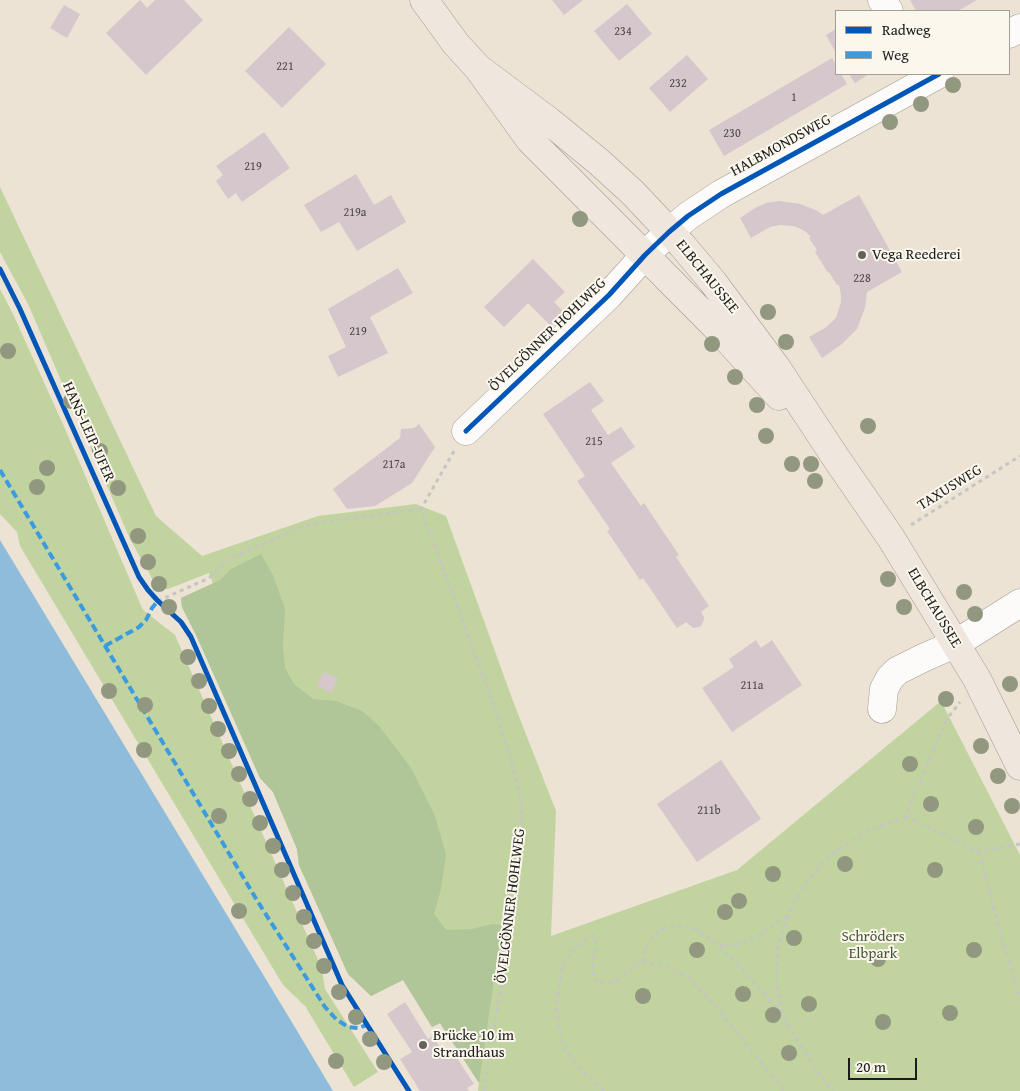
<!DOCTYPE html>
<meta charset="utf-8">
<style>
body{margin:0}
#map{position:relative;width:1020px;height:1091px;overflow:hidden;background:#ece3d5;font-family:"Gentium Book Plus",serif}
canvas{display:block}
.legend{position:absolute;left:835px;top:10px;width:175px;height:65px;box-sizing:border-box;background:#fbf7ec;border:1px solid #a29f99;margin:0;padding:6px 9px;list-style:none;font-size:15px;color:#1c1c1c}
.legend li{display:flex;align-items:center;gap:10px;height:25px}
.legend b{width:25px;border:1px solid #a29f99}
.scale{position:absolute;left:848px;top:1058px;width:69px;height:22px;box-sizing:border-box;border:2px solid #1c1c1c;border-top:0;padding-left:6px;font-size:15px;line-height:18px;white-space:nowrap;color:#1c1c1c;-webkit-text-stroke:4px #fbf7ec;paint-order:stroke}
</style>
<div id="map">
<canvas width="1020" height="1091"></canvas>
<ul class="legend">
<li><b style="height:6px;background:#0057b8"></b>Radweg</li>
<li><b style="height:6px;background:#3c9bdf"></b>Weg</li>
</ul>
<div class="scale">20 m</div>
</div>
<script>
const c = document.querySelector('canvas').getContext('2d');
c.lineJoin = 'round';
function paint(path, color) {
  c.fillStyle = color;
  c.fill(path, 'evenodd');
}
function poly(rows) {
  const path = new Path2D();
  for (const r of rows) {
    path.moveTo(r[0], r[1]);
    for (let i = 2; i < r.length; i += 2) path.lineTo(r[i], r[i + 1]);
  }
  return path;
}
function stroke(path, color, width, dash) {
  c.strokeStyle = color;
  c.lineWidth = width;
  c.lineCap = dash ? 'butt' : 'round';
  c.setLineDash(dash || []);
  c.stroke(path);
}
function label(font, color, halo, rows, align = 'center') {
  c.font = font + ' "Gentium Book Plus",serif';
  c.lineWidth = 4;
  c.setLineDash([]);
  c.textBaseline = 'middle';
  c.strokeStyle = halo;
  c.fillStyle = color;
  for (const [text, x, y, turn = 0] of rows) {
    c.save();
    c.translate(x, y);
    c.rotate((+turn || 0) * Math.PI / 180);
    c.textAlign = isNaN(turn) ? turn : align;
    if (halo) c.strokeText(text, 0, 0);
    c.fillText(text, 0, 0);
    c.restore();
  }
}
const green = poly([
 [0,187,156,516,202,556,318,516,416,504,446,516,513,701,556,811,551,936,737,870,941,701,1020,855,1020,1091,478,1091,479,1083,440,1023,432,1027,403,980,371,996,348,974,299,865,297,849,273,792,260,778,197,637,182,607,181,598,213,584,209,573,168,589,163,589,153,580,130,539,90,447,95,444,82,411,75,413,28,304,0,252],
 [0,289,13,314,66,431,143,610,175,635,322,969,325,989,378,1072,354,1087,305,1006,283,985,20,546,17,532,0,514]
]);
const forest = poly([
 [261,554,273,575,285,609,283,646,285,668,294,684,313,699,336,701,362,711,379,726,411,768,435,816,446,854,441,889,434,914,446,930,472,929,492,924,502,925,479,1083,440,1023,432,1027,403,980,371,996,348,974,299,865,297,849,273,792,260,778,197,637,182,607,181,598,220,580,231,569]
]);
const water = poly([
 [0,540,290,1019,333,1091,0,1091]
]);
const building = poly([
 [140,0,147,8,155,0,184,0,203,20,146,75,106,33],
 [552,0,583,0,564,15],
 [910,0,977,0,958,11,916,11],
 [627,4,652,34,619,61,594,31],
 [64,5,80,14,67,38,50,28],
 [289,27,326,64,282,108,245,71],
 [836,29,836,53,826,35],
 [687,55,708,79,670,112,649,88],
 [832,58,836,65,836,74,841,74,847,84,724,156,709,130],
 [849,74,869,74,855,83],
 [264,132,290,168,242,202,236,193,228,199,216,181,223,175,216,166],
 [356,174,374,205,391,195,406,222,357,251,339,222,321,232,304,205],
 [859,195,902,272,867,292,865,308,857,329,842,344,822,358,809,337,825,328,836,318,841,302,841,295,839,285,837,285,829,272,828,273,815,252,817,250,809,238,811,237,807,233,801,229,793,226,780,225,770,227,751,238,740,218,755,208,766,203,779,201,800,204,816,210,823,215],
 [533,259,565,292,554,302,565,313,551,326,528,303,504,327,484,307],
 [398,268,413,293,370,317,388,353,338,377,328,356,346,347,328,309],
 [590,382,604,401,591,410,608,435,621,427,635,447,611,463,641,506,644,503,679,555,676,557,709,606,701,612,704,617,704,620,701,626,699,627,693,628,686,622,677,628,643,578,640,580,607,531,610,529,577,481,585,476,543,414],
 [419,424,435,447,412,483,375,506,347,509,333,489,400,438,401,429,414,428],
 [756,640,761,648,772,640,802,685,732,732,702,688,734,667,729,659],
 [323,672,338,678,332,693,317,686],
 [721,760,761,819,697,862,657,804],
 [405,1002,428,1039,433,1036,447,1059,455,1055,474,1084,467,1088,469,1091,420,1091,400,1059,412,1052,387,1014]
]);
const path = poly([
 [0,269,20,309,139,577,148,590,158,601,181,622,191,637,342,985,409,1091],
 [454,451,421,509,495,708,514,771,521,800,522,831,515,887,507,949,484,1091],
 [911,525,1020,456],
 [158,601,209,578,230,558,310,524,421,509],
 [905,816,979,852,1020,844],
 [979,852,999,928,1020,999],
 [719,945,740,944,760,935,787,916],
 [642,962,665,966,687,977,713,1003,781,1087,783,1091],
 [782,1013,776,979,778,947,788,916,800,892,825,859,863,833,905,816,947,719,960,702],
 [781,1087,788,1091],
 [604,1091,576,1064,564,1048,560,1031,556,1009,562,966,576,946,593,935,596,944,592,970,597,983,614,982,642,962,648,942,659,931,674,925,698,930,718,945,746,973,782,1014,814,1067,833,1091]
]);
const minor = poly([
 [882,0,889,11],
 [1009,34,1020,28],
 [466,431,609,295,645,255,669,232,688,216,721,194,939,74],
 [882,709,884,689,890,678,897,671,923,658,955,644,1020,603]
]);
const major = poly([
 [424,0,456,44,478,68,530,140,718,329,779,396],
 [478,68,549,121,599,162,633,193,682,245,713,282,776,367,836,458,891,538,977,679,1020,766]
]);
const quiet = poly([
 [0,470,258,902,325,1007,336,1019,348,1027,358,1028,367,1025],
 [105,646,139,627,146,620,152,608,158,601]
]);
const cycleway = poly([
 [0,269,20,309,139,577,148,590,158,601,181,622,191,637,342,985,409,1091],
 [466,431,609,295,645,255,669,232,688,216,721,194,939,74]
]);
const trees = [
 [953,85],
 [921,104],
 [890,122],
 [580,219],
 [768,312],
 [786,342],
 [712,344],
 [8,351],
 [735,377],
 [71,401],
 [757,405],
 [868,426],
 [766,436],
 [100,451],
 [792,464],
 [811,464],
 [47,468],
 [815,481],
 [37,487],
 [118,488],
 [138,536],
 [148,562],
 [888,579],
 [159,584],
 [964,592],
 [169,607],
 [904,607],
 [975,614],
 [188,657],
 [199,681],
 [1010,684],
 [109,691],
 [946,699],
 [145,705],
 [209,706],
 [218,729],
 [981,746],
 [144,750],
 [229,751],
 [910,764],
 [239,774],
 [998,776],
 [250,799],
 [931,804],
 [1012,806],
 [219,816],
 [260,823],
 [976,827],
 [273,846],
 [845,864],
 [282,870],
 [935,870],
 [773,874],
 [293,893],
 [739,901],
 [239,911],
 [725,912],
 [304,917],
 [794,938],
 [314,941],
 [697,950],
 [974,950],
 [878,959],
 [324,966],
 [339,992],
 [743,994],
 [643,996],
 [809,1004],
 [950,1013],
 [773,1015],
 [356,1017],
 [883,1022],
 [370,1039],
 [789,1053],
 [336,1061],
 [384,1062]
];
const markers = [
 [862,255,5,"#65625d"],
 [423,1045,5,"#65625d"]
];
const numberNames = [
 ["234",623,32],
 ["221",285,67],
 ["232",678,84],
 ["1",794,98],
 ["230",732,134],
 ["219",253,167],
 ["219a",355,213],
 ["228",862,279],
 ["219",358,332],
 ["215",594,442],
 ["217a",394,465],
 ["211a",752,686],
 ["211b",709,811]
];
const streetNames = [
 ["HALBMONDSWEG",781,146,-29],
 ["ELBCHAUSSEE",707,277,51],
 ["ÖVELGÖNNER HOHLWEG",548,335,-44],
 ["HANS-LEIP-UFER",88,432,66],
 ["TAXUSWEG",950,488,-32],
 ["ELBCHAUSSEE",934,608,59],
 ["ÖVELGÖNNER HOHLWEG",511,906,-83]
];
const poiNames = [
 ["Vega Reederei",872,255],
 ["Brücke 10 im",433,1036],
 ["Strandhaus",433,1053]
];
const parkNames = [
 ["Schröders",873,937],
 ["Elbpark",873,954]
];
paint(green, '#c1d4a0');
paint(forest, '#b0c598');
paint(water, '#90bcdb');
paint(building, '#d5c7cb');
stroke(minor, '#a19c94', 29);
stroke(major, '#a19c94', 29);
stroke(path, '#c7c5c2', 3, [4, 4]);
stroke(minor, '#fcfbf9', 28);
stroke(major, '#efe6de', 28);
stroke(quiet, '#3c9bdf', 4, [8, 4]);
stroke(cycleway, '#0057b8', 5);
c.fillStyle = '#929780';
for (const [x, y] of trees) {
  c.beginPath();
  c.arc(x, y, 8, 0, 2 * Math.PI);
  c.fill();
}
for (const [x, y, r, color] of markers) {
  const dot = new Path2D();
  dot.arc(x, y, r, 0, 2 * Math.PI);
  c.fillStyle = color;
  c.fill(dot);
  stroke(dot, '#fbf7ec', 2);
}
label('12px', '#4a4748', null, numberNames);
label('15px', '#1c1c1c', '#fbf7ec', streetNames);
label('15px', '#1c1c1c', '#fbf7ec', poiNames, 'left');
label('15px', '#49583b', '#fbf7ec', parkNames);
</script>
